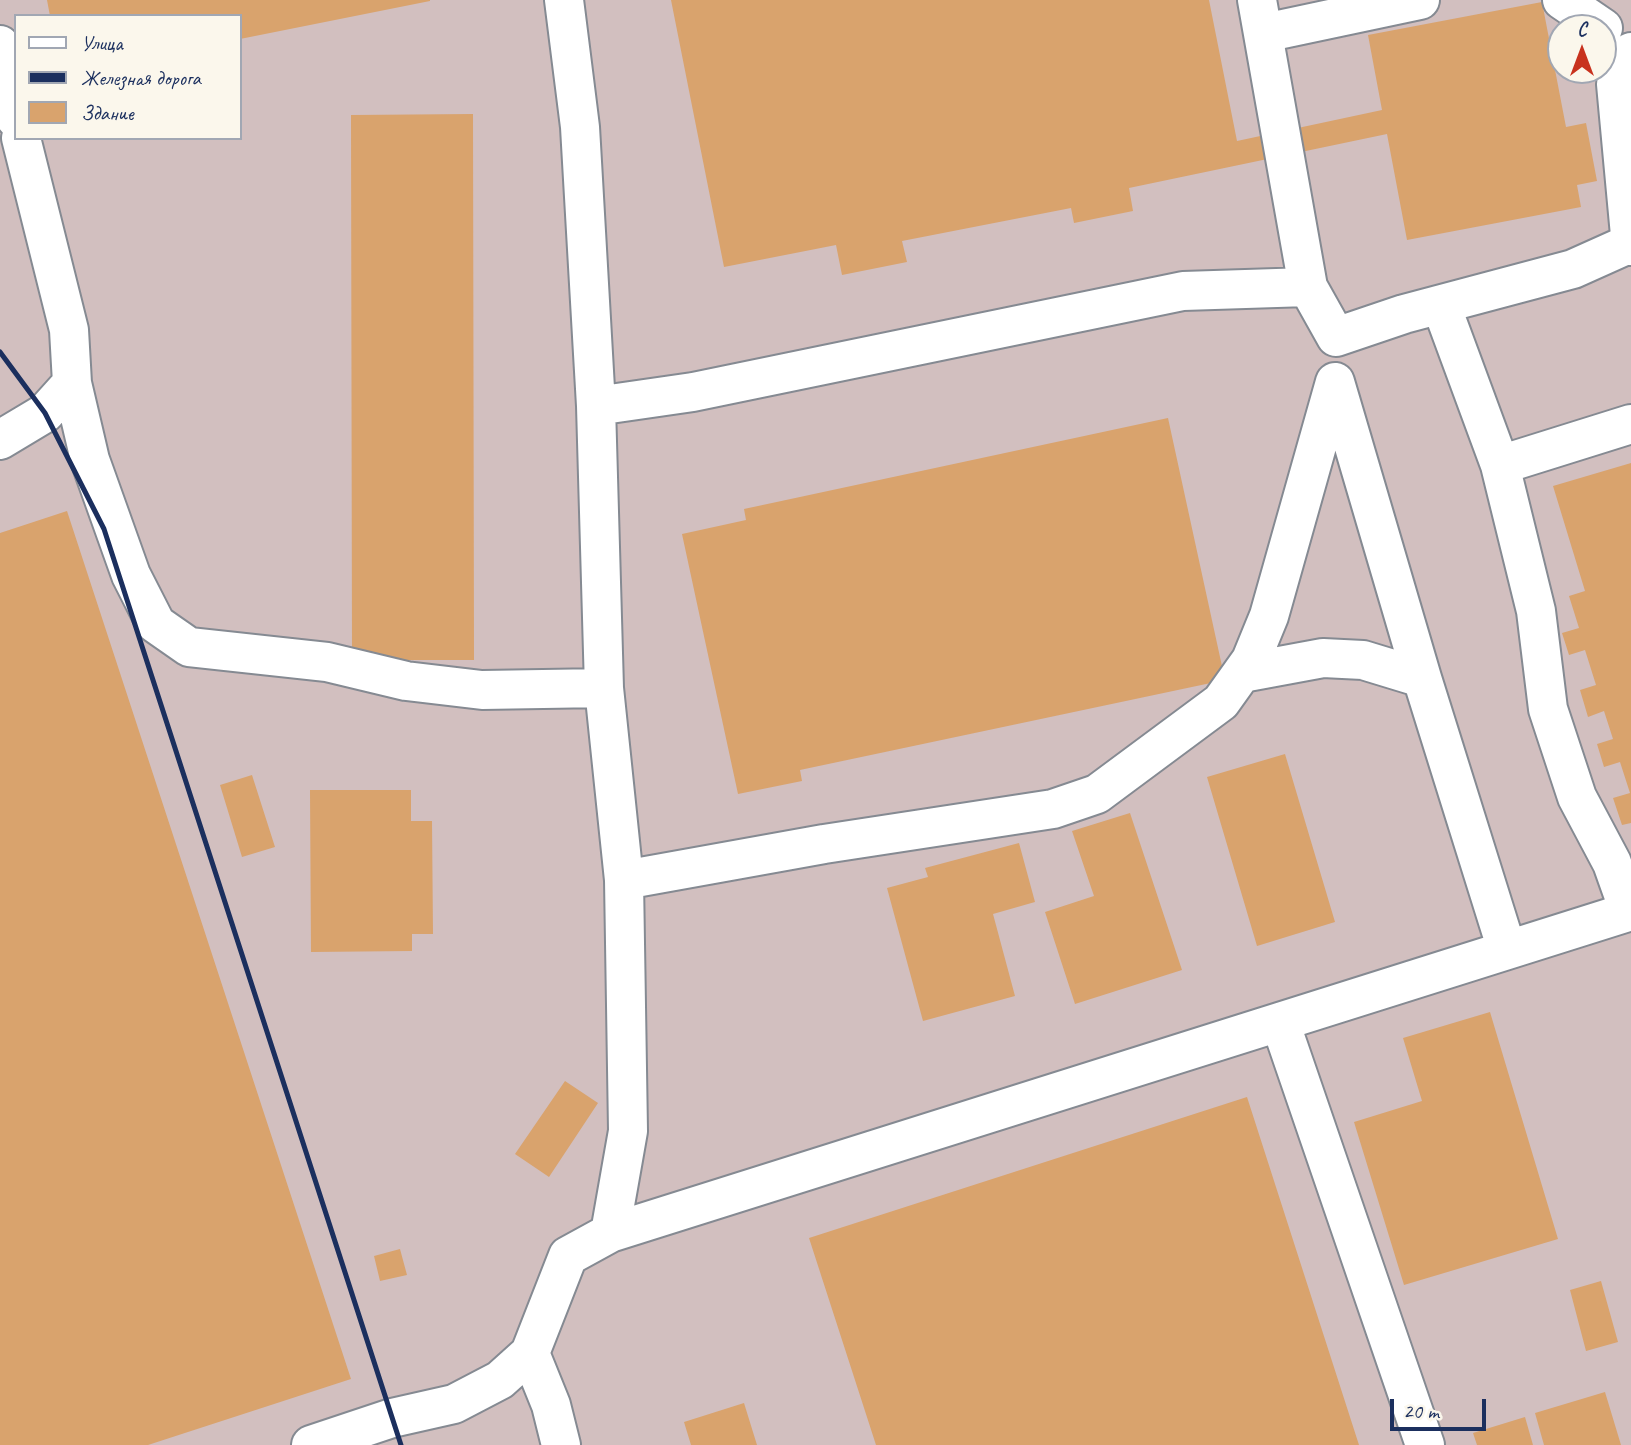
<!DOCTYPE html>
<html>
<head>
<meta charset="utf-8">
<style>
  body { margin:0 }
  #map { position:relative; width:1631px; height:1445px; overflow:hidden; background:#efe4c7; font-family:Caveat,sans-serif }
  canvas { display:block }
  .legend { position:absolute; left:14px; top:14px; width:228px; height:126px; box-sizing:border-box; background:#fbf7ec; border:2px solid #a1a7b3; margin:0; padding:9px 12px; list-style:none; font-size:21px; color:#1b2f5e }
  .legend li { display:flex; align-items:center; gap:14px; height:35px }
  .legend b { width:35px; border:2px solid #a1a7b3 }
  .north { position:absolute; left:1547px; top:14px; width:70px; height:70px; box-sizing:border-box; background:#fbf7ec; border:2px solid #a1a7b3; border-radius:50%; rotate:0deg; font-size:19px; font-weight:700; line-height:28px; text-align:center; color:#1b2f5e }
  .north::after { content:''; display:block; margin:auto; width:24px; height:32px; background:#c8321e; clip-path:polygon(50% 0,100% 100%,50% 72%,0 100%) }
  .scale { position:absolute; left:1390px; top:1399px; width:96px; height:32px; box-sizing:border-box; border:4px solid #1b2f5e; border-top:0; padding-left:9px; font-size:21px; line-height:24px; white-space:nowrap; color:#1b2f5e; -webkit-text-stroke:5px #fbf7ec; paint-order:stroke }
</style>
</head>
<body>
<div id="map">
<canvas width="1631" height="1445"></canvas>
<ul class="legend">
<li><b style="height:9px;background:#fff"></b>Улица</li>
<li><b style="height:9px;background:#1b2f5e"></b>Железная дорога</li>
<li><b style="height:19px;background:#d9a36d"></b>Здание</li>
</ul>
<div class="north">С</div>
<div class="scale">20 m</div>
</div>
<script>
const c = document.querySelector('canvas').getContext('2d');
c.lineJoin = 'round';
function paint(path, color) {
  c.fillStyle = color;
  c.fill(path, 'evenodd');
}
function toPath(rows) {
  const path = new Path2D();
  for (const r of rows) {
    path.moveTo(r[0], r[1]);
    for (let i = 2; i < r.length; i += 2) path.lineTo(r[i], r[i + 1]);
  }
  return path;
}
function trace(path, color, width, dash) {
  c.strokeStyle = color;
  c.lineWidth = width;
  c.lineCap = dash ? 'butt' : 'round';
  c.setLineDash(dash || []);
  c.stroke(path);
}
paint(toPath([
  [0,0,1631,0,1631,1445,0,1445],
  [16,16,240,16,240,138,16,138],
  [1561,28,1603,28,1603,70,1561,70]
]), '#d2bfbf');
paint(toPath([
  [47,0,430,0,430,1,240,39,240,16,50,16],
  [671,0,1209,0,1237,141,1382,110,1368,35,1542,2,1566,127,1586,123,1597,181,1577,185,1581,207,1407,240,1387,134,1129,188,1133,211,1074,223,1071,208,902,241,907,262,842,275,836,245,724,267],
  [473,114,474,660,352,660,351,115],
  [1168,418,1225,680,800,770,802,781,738,794,682,534,746,520,744,509],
  [1631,463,1631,823,1622,825,1613,798,1630,793,1620,762,1604,767,1597,744,1613,739,1604,711,1588,717,1580,690,1596,685,1585,650,1569,655,1562,633,1579,628,1569,596,1585,591,1553,486],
  [67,511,351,1379,148,1445,0,1445,0,533],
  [1285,754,1335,922,1257,946,1207,777],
  [252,775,275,847,242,857,220,785],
  [310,790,411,790,411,821,432,821,433,934,412,934,412,951,311,952],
  [1130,813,1182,970,1075,1004,1045,912,1094,896,1072,831],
  [1019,843,1035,902,993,914,1015,996,923,1021,887,888,928,877,925,868],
  [1490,1012,1558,1239,1404,1285,1354,1122,1422,1101,1403,1038],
  [565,1081,598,1103,549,1177,515,1154],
  [1247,1097,1359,1445,876,1445,809,1238],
  [400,1249,407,1275,380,1281,374,1256],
  [1601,1281,1618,1342,1586,1351,1570,1290],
  [1605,1392,1621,1445,1544,1445,1535,1413],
  [744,1403,757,1445,691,1445,684,1422],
  [1525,1417,1533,1445,1477,1445,1473,1433]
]), '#d9a36d');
const minor = toPath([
  [564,0,580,127,596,406,604,688,624,880,628,1131,610,1233],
  [1257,0,1308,287],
  [1562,0,1603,28],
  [1264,33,1420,0],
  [0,45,16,119],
  [1631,52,1616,84,1631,246],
  [21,138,69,330,72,383,90,460,131,575,156,624,189,647,327,662,406,681,482,690,604,688],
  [1441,305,1500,465,1536,611,1548,709,1577,797,1612,863,1629,911],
  [1335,382,1422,678,1507,950],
  [596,406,693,392,1183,291,1308,287,1336,337,1404,314,1573,269,1631,243],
  [0,440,45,413,72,383],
  [1500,465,1631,424],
  [1242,673,1323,658,1363,660,1422,678],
  [624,880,824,844,1053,809,1097,794,1221,702,1251,660,1269,616,1335,382],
  [1280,1022,1425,1445],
  [530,1353,551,1405,561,1445],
  [311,1445,392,1418,454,1404,500,1380,530,1353,568,1256,610,1233,1631,911]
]);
trace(minor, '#858a92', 42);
trace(minor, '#fff', 38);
trace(toPath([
  [0,352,45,413,104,529,401,1445]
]), '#1b2f5e', 5);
</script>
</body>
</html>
